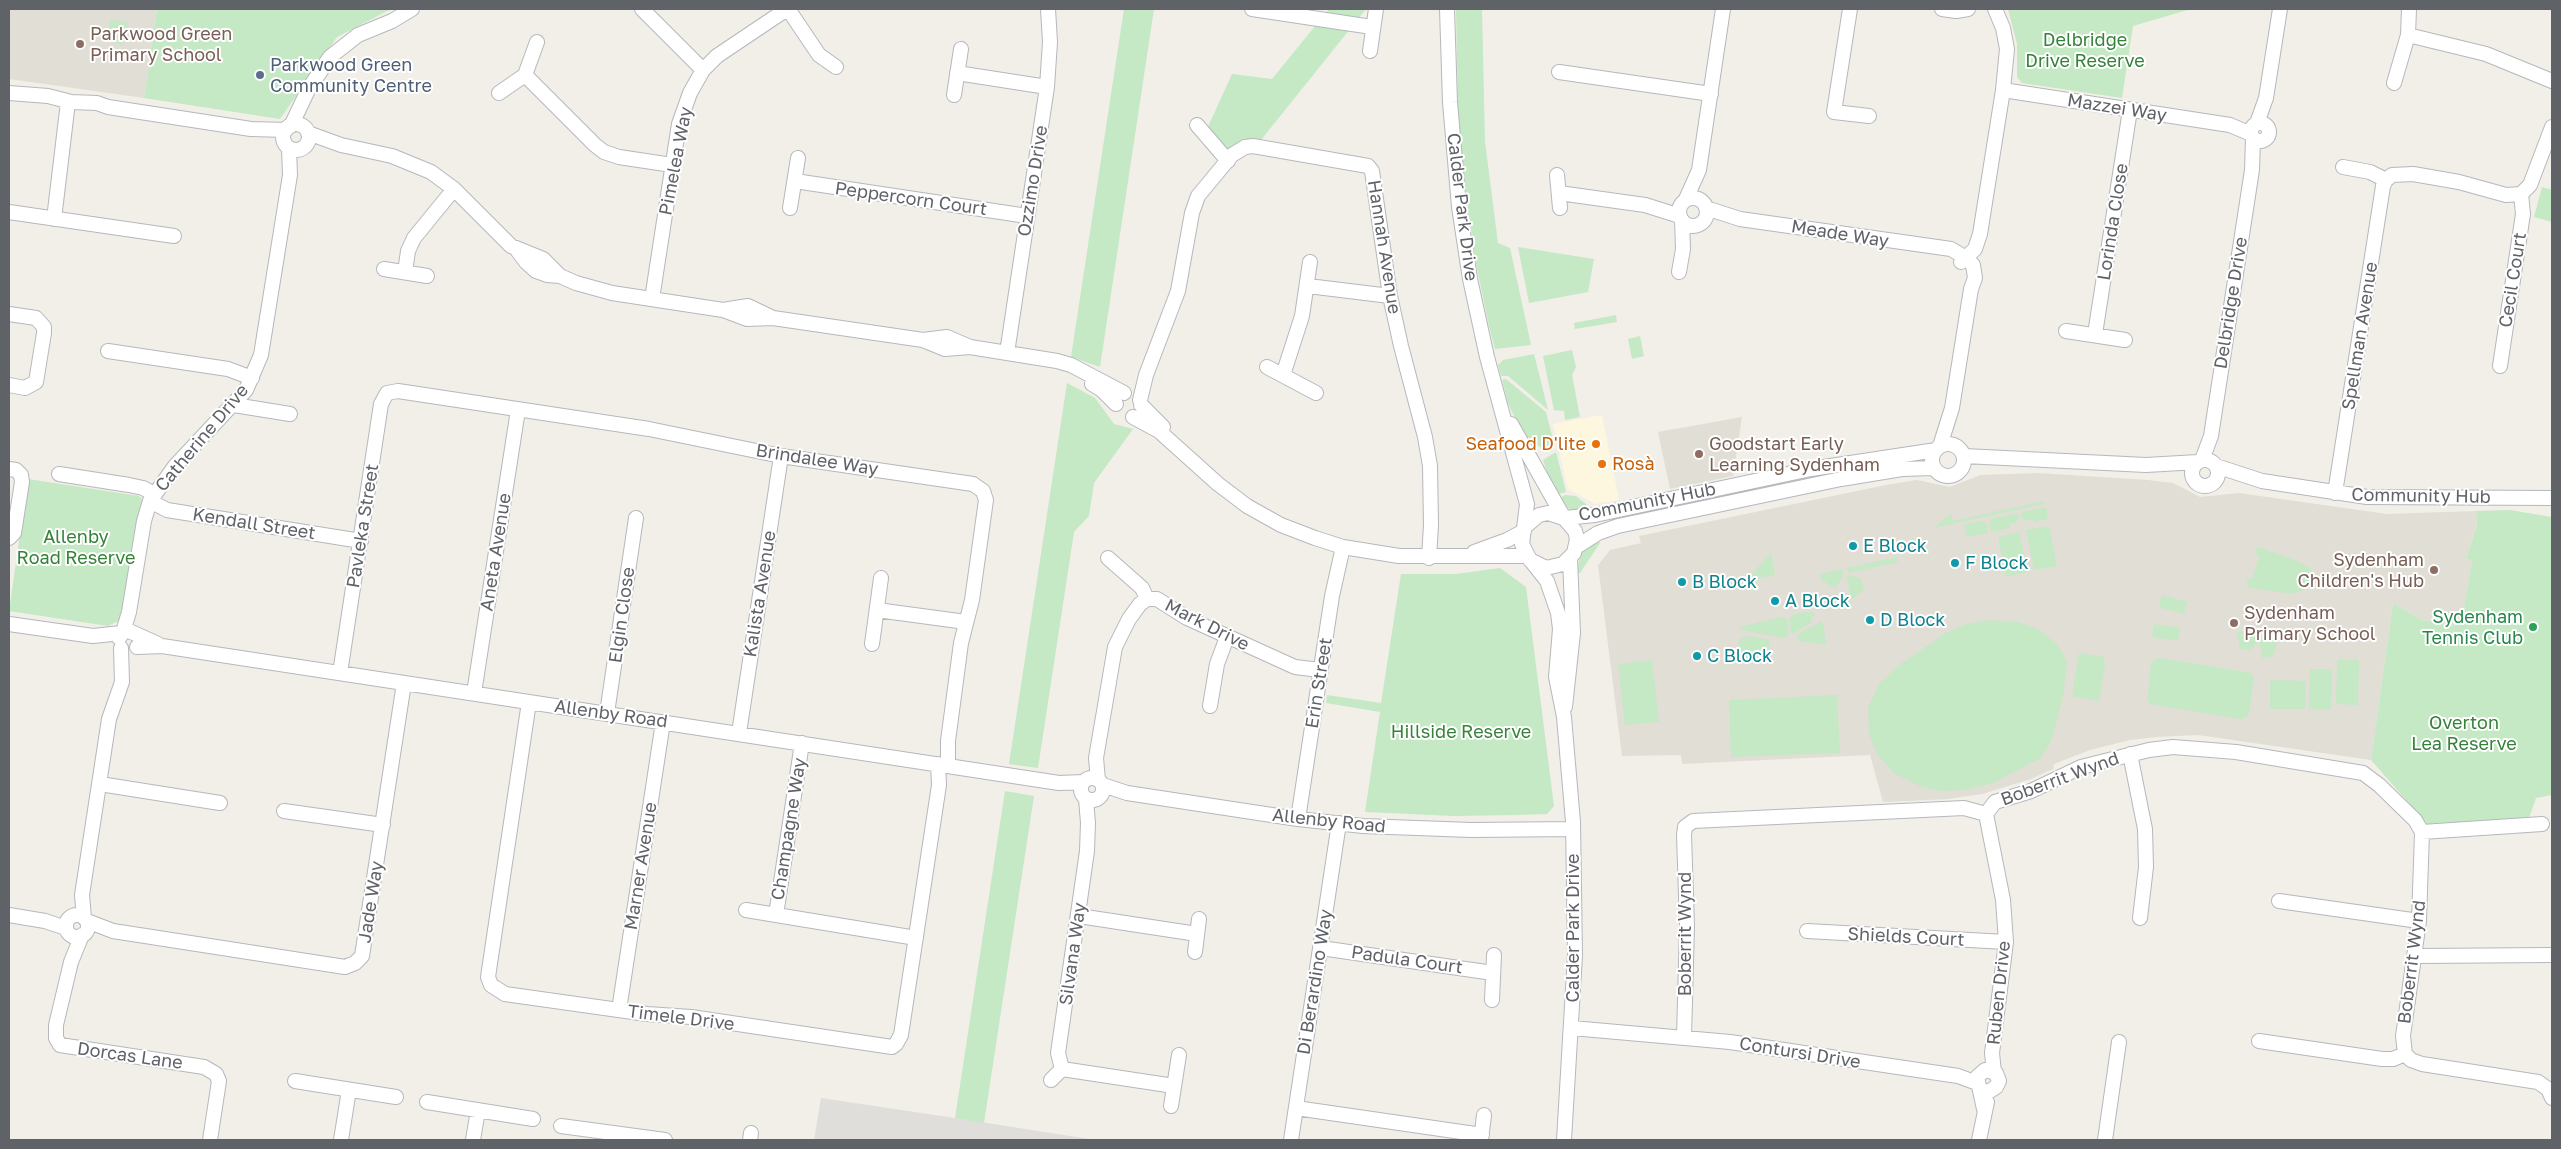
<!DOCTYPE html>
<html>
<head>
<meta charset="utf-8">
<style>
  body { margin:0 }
  #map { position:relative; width:2561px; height:1149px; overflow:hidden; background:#f1efe8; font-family:"Golos Text",sans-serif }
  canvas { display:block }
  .frame { position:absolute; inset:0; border:10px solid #5f6368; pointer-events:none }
</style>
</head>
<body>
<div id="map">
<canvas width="2561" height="1149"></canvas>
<div class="frame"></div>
</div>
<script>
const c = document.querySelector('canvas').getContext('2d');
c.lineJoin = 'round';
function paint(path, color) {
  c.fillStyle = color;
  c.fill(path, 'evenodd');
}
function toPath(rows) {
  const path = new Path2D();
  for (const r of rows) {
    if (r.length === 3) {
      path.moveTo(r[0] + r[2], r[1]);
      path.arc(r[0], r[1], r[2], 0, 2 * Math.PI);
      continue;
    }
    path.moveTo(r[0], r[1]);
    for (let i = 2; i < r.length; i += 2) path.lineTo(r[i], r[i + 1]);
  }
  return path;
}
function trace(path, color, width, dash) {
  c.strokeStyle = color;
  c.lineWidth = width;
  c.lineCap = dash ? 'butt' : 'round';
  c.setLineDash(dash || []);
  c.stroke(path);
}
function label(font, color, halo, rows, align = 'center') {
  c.font = font + ' "Golos Text",sans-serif';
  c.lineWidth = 4;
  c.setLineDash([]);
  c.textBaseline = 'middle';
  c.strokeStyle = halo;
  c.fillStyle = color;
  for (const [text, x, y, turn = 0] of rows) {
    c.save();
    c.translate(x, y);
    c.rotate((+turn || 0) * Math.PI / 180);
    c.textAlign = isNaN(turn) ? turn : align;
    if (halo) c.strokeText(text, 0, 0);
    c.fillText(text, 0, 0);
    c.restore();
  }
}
paint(toPath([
  [1602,415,1619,500,1595,504,1568,489,1553,424]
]), '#fef7e0');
paint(toPath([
  [821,1098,955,1118,1096,1140,814,1140]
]), '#e0deda');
paint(toPath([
  [9,9,157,9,144,98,9,79],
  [1742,417,1733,476,1670,489,1658,432],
  [2038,473,2148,480,2173,483,2200,497,2239,493,2387,514,2476,511,2477,523,2466,559,2472,560,2461,623,2454,626,2422,620,2393,603,2371,760,2198,735,2157,737,2130,740,2090,750,2054,764,2053,769,2031,779,1982,794,1948,799,1886,802,1883,802,1870,755,1682,764,1681,755,1622,756,1598,565,1610,550,1641,543,1639,536,1886,485,1917,480,1950,487,1980,475]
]), '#e1ded6');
paint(toPath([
  [157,9,391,9,337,37,280,119,144,98],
  [1124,9,1154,9,1100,367,1071,357],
  [1329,9,1366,9,1261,140,1243,141,1227,150,1207,129,1232,74,1272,79],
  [1456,9,1482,9,1485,142,1498,243,1510,248,1531,345,1495,349,1489,326,1476,264,1465,188,1458,109],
  [2008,9,2191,9,2133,26,2122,98,2022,83,2017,77,2017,44],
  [111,19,128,23,123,45,106,40],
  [2542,187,2552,190,2552,222,2534,217],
  [1518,247,1594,259,1588,292,1529,303],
  [1616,315,1617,322,1575,329,1574,323],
  [1640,336,1644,356,1632,359,1628,339],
  [1572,350,1576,367,1572,375,1580,417,1565,420,1564,411,1554,410,1543,356],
  [1534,354,1548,410,1508,376,1501,376,1498,365,1503,360],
  [1506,379,1546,412,1554,443,1541,449,1540,446,1529,447,1508,403,1502,380],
  [1067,383,1095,398,1114,424,1133,429,1094,483,1089,516,1074,532,1038,768,1009,764],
  [1556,452,1566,492,1559,494,1548,475,1543,460],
  [28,479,139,496,142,499,122,619,108,626,9,611],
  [1565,495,1576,496,1592,509,1575,511,1568,508,1560,498],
  [2044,501,2044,504,1933,528,1951,514,1953,521],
  [2046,507,2048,519,2034,522,2034,519,2027,521,2022,518,2021,512],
  [2510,510,2552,517,2552,795,2536,798,2529,818,2427,824,2371,760,2393,603,2422,620,2454,626,2461,623,2472,560,2466,559,2477,524,2476,511],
  [2018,513,2019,519,2015,523,2009,524,2010,528,1991,532,1990,519],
  [1982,521,1986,523,1988,533,1967,537,1964,525],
  [2049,526,2057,566,2034,570,2026,530],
  [2019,532,2028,572,2006,577,1998,537],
  [1598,539,1600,543,1580,573,1576,573,1581,553],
  [2258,547,2293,559,2311,569,2313,575,2306,589,2295,594,2249,588,2246,580,2253,577,2259,557,2255,551],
  [1771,553,1775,575,1746,581],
  [1897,557,1898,562,1848,573,1847,568],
  [1500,568,1526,587,1554,806,1547,814,1516,815,1454,816,1365,812,1380,712,1326,703,1327,695,1381,703,1401,574,1456,574],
  [1842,569,1844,575,1835,588,1821,580,1820,574],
  [1849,575,1861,579,1864,590,1851,600,1847,578],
  [2162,595,2187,602,2184,614,2159,607],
  [1812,611,1815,615,1811,617,1812,622,1792,634,1789,620,1792,615],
  [1782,617,1787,620,1789,636,1783,638,1741,630,1740,627],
  [1990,620,2018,622,2040,630,2058,645,2067,661,2063,697,2051,741,2041,758,1993,783,1966,790,1942,791,1920,786,1894,773,1877,754,1869,734,1868,708,1879,684,1902,663,1946,633,1966,624],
  [1822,621,1827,645,1799,641,1797,634],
  [2154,624,2180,628,2178,641,2152,637],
  [2251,630,2256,634,2257,643,2249,650,2240,649,2237,632],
  [1749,636,1769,640,1770,647,1743,663,1738,639],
  [2276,636,2277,643,2273,656,2262,658,2259,638],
  [2079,653,2104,657,2105,665,2099,701,2072,696],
  [2161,658,2252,673,2254,678,2249,713,2246,717,2241,719,2150,704,2147,700,2151,664,2155,659],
  [1652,660,1659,722,1625,725,1618,664],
  [2337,660,2359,660,2358,705,2336,704],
  [2310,669,2332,669,2331,710,2309,709],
  [2270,680,2306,681,2305,709,2270,709],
  [1837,695,1840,753,1731,757,1729,700],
  [1005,791,1034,796,984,1123,955,1118]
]), '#c5e8c5');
const minor = toPath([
  [642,9,703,70],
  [788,9,819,55,836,67],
  [1252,9,1372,27],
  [1447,9,1450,102,1459,207,1470,279,1487,357,1527,504,1522,544,1530,560,1546,568,1563,564,1574,553,1577,539,1575,531,1564,518,1548,513,1539,515,1526,526],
  [1850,9,1834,112,1869,116],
  [1942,9,1956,11,1968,9],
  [2408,35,2486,54,2552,81],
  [1370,51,1376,9],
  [1559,72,1711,94],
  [957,73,1047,87],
  [525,75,595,145,604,152,619,157,672,165],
  [2394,83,2408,35,2409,9],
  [2003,90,2230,125,2251,134],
  [9,93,48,96,71,102,97,103,108,107,251,129,286,130],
  [499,93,525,75,537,42],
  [954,95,961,49],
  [2260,132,9],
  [2257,123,2266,98,2280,9],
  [296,137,13],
  [1197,125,1228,161],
  [291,126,308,90,330,57,358,35,392,21,412,9],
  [308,133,341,145,392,156,431,172,454,189,511,246,543,259,560,276],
  [2343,167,2370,172,2386,180],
  [1557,175,1560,208],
  [795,181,1027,216],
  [1559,193,1645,205,1680,216],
  [1693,212,14],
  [1686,199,1699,170,1723,9],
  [790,208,798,158],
  [1706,208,1740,219,1951,249,1966,258,1973,265,1975,278,1971,289,1952,408,1940,446],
  [9,212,174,236],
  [54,219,68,102],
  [517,250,526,262,536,271,547,275,560,276,576,283,612,293,723,310,747,319,773,318,923,340,945,349,970,347,1057,361,1071,365,1124,393],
  [1961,262,1975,249,1980,234,2003,90,2007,49,2003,28,1995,9],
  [384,269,427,276],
  [405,272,408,251,414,238,454,189],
  [1679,272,1683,249,1682,220],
  [1308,286,1390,296],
  [652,299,679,124,690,93,703,70,717,56,787,9],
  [723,310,748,306,773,318],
  [9,314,36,318,44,327,44,333,36,382,25,388,9,385],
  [2066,331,2125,340],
  [2095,334,2130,110],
  [923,340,947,337,970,347],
  [108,351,228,369,252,378],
  [1007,353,1047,87,1050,42,1048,9],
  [2500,366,2523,214,2521,194],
  [1267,367,1316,393],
  [1283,375,1302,316,1310,262],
  [1092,384,1102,390,1116,404],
  [1140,400,1146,375,1178,291,1192,213,1198,196,1232,155,1245,147,1253,146,1368,166,1372,171,1390,296,1401,346,1425,437,1430,466,1431,525,1429,558],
  [234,405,290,414],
  [1141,405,1163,427],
  [1133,417,1159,431,1218,484,1247,506,1281,525,1315,538,1343,547,1399,556,1527,556],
  [1511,424,1564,518],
  [1948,460,16],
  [1964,456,2146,465,2198,462],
  [2202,460,2211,436,2252,170,2253,138],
  [2205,473,13],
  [2216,466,2262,481,2367,497,2552,498],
  [9,469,16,470,21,475,22,482,14,533,9,538],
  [59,474,129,485,143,488,154,494],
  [2335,493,2383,186,2386,180,2392,175,2413,174,2459,182,2506,195,2521,194,2530,185,2552,127],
  [150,501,167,510,361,541],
  [1565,518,1595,515,1811,469,1936,450],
  [1576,547,1598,533,1618,526,1841,479,1902,469,1934,468],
  [1474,552,1507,540,1524,531],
  [1108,558,1142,588,1147,599,1157,599,1187,618,1295,667,1320,670],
  [1532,562,1547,581,1558,613,1560,629,1556,677,1564,717,1573,822,1575,955,1564,1140],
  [877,610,966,622],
  [9,624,93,636,121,633],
  [123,632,129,612,144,521,150,501,175,466,246,390,261,355,290,175,289,148],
  [119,638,123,632,129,631,158,644],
  [872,644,881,578],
  [137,647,162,646,1059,783,1083,782],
  [340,673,381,404,387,393,398,391,649,429,781,456,973,484,983,491,986,500,972,600,961,643,948,741,948,765],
  [474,693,518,410],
  [529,702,488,977,491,985,505,994,647,1014,691,1017,892,1047,896,1044,901,1035,939,785,938,764],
  [1210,706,1217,664,1227,637],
  [1565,707,1573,633,1570,558],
  [607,713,636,518],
  [739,733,781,456],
  [2130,754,2145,829,2146,867,2140,918],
  [1092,789,11],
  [1098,780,1096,758,1115,647,1129,619,1140,604,1147,599],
  [100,784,220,803],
  [1103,785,1127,793,1298,819,1363,826,1471,830,1573,829],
  [284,811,383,825],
  [1986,814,1995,802,2031,791,2081,767,2149,750,2173,747,2236,752,2363,773,2379,785,2415,820,2422,832,2419,921,2403,1036,2405,1054,2411,1060,2422,1064,2538,1082,2548,1089,2552,1098],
  [1986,814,2003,900,2006,942,1992,1053,1994,1072],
  [1298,819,1332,596,1343,547],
  [2422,832,2542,824],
  [2279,901,2419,921],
  [746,910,916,938],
  [9,915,45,921,66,928],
  [776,915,802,743],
  [77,926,11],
  [1079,916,1197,934],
  [84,918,82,895,109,719,122,682,121,648],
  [87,921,113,931,345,967,355,963,362,956,404,683],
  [1807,931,2006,942],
  [82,935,71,962,56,1025,56,1038,60,1045,204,1067,216,1074,219,1081,210,1140],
  [1321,948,1493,973],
  [1195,952,1199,919],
  [2416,956,2552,955],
  [1492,1000,1494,955],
  [619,1010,663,722],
  [1572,1028,1730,1042,1958,1076,1977,1083],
  [1684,1037,1687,926,1684,835,1685,827,1693,821,1964,808,1986,814],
  [2259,1041,2382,1059,2393,1059,2405,1054],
  [1062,1069,1174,1086],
  [1051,1080,1062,1069,1058,1053,1087,851,1088,823,1086,799],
  [295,1081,396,1097],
  [1981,1090,1988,1092,1996,1087,1999,1081,1996,1073,1985,1070,1977,1077,1984,1109],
  [427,1102,533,1119],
  [1171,1106,1179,1055],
  [1296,1108,1482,1135],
  [561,1126,665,1140],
  [341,1140,349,1090],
  [473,1140,478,1110],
  [750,1140,751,1133],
  [1291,1140,1339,823],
  [1481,1140,1484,1115],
  [1979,1140,1987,1102],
  [2105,1140,2119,1042]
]);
trace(minor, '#b5b8bc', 16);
trace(minor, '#fff', 14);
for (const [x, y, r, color] of [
  [80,44,5,"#8d6e63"],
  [260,75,5,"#5c6f8a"],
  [1596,444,5,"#e8710a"],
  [1699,454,5,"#8d6e63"],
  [1602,464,5,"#e8710a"],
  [1853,546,5,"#0f9aa8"],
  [1955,563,5,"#0f9aa8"],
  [2434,570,5,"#8d6e63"],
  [1682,582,5,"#0f9aa8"],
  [1775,601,5,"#0f9aa8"],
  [1870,620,5,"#0f9aa8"],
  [2234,623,5,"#8d6e63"],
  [2533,627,5,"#2e9e5b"],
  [1697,656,5,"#0f9aa8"]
]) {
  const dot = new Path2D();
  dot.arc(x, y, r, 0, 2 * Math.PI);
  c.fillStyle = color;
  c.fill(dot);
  trace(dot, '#fff', 2);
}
label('18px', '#785e54', '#fff', [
  ["Parkwood Green",90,34],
  ["Primary School",90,55],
  ["Goodstart Early",1709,444],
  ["Learning Sydenham",1709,465],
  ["Sydenham",2424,560,"right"],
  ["Children's Hub",2424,581,"right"],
  ["Sydenham",2244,613],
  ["Primary School",2244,634]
], 'left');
label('18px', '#348238', '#fff', [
  ["Delbridge",2085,40],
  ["Drive Reserve",2085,61],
  ["Allenby",76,537],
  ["Road Reserve",76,558],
  ["Overton",2464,723],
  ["Lea Reserve",2464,744],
  ["Hillside Reserve",1461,732]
]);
label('18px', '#4e5e75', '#fff', [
  ["Parkwood Green",270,65],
  ["Community Centre",270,86]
], 'left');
label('18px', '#5f6368', '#fff', [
  ["Mazzei Way",2117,108,9],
  ["Pimelea Way",676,161,-79],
  ["Ozzimo Drive",1033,181,-81],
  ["Peppercorn Court",911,199,8],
  ["Calder Park Drive",1462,207,83],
  ["Lorinda Close",2113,222,-81],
  ["Meade Way",1840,234,9],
  ["Hannah Avenue",1384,247,81],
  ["Cecil Court",2513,280,-81],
  ["Delbridge Drive",2231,303,-81],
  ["Spellman Avenue",2360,336,-81],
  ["Catherine Drive",202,438,-50],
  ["Brindalee Way",817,460,9],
  ["Community Hub",2421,496,1],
  ["Community Hub",1647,502,-11],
  ["Kendall Street",254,524,9],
  ["Pavleka Street",363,526,-81],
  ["Aneta Avenue",496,552,-81],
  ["Kalista Avenue",760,594,-81],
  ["Elgin Close",622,615,-82],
  ["Mark Drive",1207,625,27],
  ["Erin Street",1319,683,-81],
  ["Allenby Road",611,714,8],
  ["Boberrit Wynd",2060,779,-20],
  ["Allenby Road",1329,821,6],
  ["Champagne Way",789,829,-81],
  ["Marner Avenue",641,866,-81],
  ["Jade Way",371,902,-81],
  ["Calder Park Drive",1573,928,-90],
  ["Boberrit Wynd",1685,934,-90],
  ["Shields Court",1906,937,3],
  ["Silvana Way",1073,954,-82],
  ["Padula Court",1407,960,8],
  ["Boberrit Wynd",2412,962,-83],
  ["Di Berardino Way",1315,982,-81],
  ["Ruben Drive",1999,993,-84],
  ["Timele Drive",681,1018,7],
  ["Contursi Drive",1800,1053,9],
  ["Dorcas Lane",130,1056,8]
]);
label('18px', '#c56008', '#fff', [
  ["Seafood D'lite",1586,444],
  ["Rosà",1612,464,"left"]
], 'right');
label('18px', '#0d838f', '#fff', [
  ["E Block",1863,546],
  ["F Block",1965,563],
  ["B Block",1692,582],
  ["A Block",1785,601],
  ["D Block",1880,620],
  ["C Block",1707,656]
], 'left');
label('18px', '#27864d', '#fff', [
  ["Sydenham",2523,617],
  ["Tennis Club",2523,638]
], 'right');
</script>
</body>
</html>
